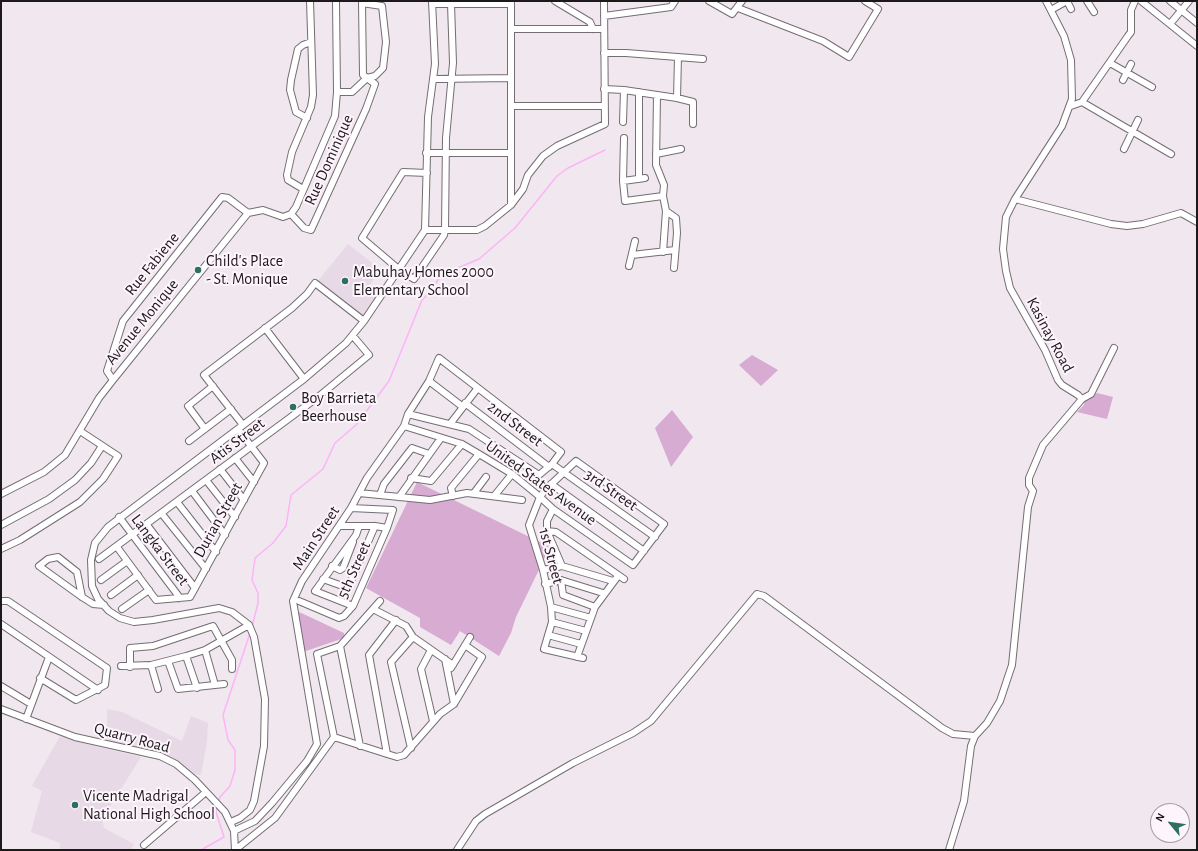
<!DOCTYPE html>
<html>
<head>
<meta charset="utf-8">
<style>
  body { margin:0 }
  #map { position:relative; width:1198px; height:851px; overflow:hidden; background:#f0e7ef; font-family:"Alegreya Sans",sans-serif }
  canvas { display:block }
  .frame { position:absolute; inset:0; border:2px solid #1c191b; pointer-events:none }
  .north { position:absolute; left:1150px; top:803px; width:40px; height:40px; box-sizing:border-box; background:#fdf4fc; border:1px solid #a39ca2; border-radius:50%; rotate:299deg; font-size:11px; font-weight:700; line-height:16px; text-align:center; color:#1c191b }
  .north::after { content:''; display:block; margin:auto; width:14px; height:18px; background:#2e705f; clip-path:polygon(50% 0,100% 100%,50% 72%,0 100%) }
</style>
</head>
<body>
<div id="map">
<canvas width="1198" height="851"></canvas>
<div class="frame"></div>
<div class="north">N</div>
</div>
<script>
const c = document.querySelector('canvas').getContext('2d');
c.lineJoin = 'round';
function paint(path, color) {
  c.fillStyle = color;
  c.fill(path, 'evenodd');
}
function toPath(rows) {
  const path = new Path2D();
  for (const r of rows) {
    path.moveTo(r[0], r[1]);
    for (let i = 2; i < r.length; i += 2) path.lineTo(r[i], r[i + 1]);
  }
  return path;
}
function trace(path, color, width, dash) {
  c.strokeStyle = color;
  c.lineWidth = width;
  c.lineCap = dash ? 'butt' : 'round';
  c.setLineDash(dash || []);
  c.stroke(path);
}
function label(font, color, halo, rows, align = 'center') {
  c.font = font + ' "Alegreya Sans",sans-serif';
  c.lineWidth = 4;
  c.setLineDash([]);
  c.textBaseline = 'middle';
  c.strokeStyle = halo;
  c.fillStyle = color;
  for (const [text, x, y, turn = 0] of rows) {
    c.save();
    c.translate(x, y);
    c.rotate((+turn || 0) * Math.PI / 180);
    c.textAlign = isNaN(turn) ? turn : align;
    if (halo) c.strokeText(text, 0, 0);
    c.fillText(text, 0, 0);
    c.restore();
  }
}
paint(toPath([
  [348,244,380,269,368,288,378,295,363,317,317,282],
  [107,709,122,712,182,741,191,716,208,723,207,741,201,775,192,774,181,764,165,755,107,742],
  [60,736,94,746,141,757,102,819,104,828,134,844,131,850,63,850,60,848,60,843,31,832,42,791,32,786]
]), '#e7d9e6');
paint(toPath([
  [752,355,778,370,761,386,739,365],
  [1097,393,1113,397,1107,419,1077,412,1084,405,1084,401],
  [672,410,693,437,671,467,655,428],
  [417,482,550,547,516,617,511,633,499,656,460,631,451,645,420,627,420,618,366,588],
  [297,611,344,633,344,638,303,652]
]), '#d7abd2');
trace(toPath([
  [252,627,258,603,258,593,252,580,255,558,273,543,286,526,291,495,323,469,335,443,356,425,389,381,422,300,431,291,441,275,479,259,515,228,557,176,568,168,605,150],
  [218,803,220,797,230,786,235,770,235,750,228,740,223,715,250,633],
  [201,850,224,837,216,812,217,806]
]), '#fdb4f7', 1.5);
const minor = toPath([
  [555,1,590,22,593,29],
  [709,1,732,14,742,1],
  [1067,1,1071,9],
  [1087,1,1094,12],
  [1141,1,1197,46],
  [1170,1,1197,23],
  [432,4,511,4],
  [738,8,823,41,849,57,878,9,865,1],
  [1051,10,1067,1],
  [604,16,671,7,675,1],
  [1170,24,1189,1],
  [511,29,604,29],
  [604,53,626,53,703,59],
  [1110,63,1152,87],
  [434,79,511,78],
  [1123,80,1131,64],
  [604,89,624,90,677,98,693,102,693,124],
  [677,98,678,57],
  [1082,102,1171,154],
  [511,106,604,106],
  [1071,106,1082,102,1128,36,1131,32,1131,10,1135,1],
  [307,118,296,112,290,90,291,80,298,49,303,45,311,42],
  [623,122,624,90],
  [624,138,623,181,625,201,663,196,664,185,656,165,657,95],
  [1124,149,1138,120],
  [426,153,511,153],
  [656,154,681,149],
  [427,173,403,172,362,238,402,272,414,279,444,235,445,230,446,138,453,63,451,4],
  [639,179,639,92],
  [623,181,645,178],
  [303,189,288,180,287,175,292,152,311,107,313,95,310,1],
  [1015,199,1111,224,1127,226,1143,224,1181,213,1197,222],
  [511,205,511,1],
  [666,211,676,218,677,233,674,268],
  [291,214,304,228,311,230,366,109,375,84,363,75,362,3,382,6,386,42,383,68,375,76,367,78,352,92,337,92],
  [425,230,477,230,485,226,511,205,523,189,528,175,543,156,557,146,605,124,604,1],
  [663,252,666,211,663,196],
  [632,255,675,250],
  [629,266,635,241],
  [265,328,304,379],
  [113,380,107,371,123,321,222,197,228,198,248,213],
  [429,381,463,407],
  [1082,399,1091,394,1114,348],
  [465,403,549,467],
  [450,424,477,389],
  [243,425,204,375,292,308,307,294,315,283,364,321],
  [404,426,462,444,479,454,512,474,540,497,553,509,633,565,664,524,576,461,545,490,540,497,529,525,543,570,551,607,552,622,544,649,583,658],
  [205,429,188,406,213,386],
  [189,441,231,409],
  [235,458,254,482],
  [552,464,655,537],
  [220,469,244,500],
  [411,478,431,481,462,444],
  [206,480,235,517],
  [551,484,644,551],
  [192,491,225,535],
  [359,493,430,500,467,493,522,500],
  [474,493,486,477],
  [1,494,44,472,65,455,99,398,113,380,248,213,263,210,283,217,291,214,296,207,335,116,337,92,336,1],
  [380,495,384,484,412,448,429,454],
  [495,495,512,474],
  [453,496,451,488,479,454],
  [399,497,441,438],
  [177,502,216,552],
  [553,509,547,521,547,531,562,566],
  [162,514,206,569],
  [119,517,180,598],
  [1,525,49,499,75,480,91,463,102,446],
  [147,525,195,588],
  [339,526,375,526,387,528],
  [547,531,556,532,624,579],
  [117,547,156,600,190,597,264,463,238,429],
  [1,549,20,540,80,502,103,479,118,456,80,431],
  [99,559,318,397,369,355,353,336],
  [332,566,340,570,343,568,353,542],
  [543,570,562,566,613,581],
  [323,579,348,588,375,526],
  [101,580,127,561],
  [561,580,563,595,595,607],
  [545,584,561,580,603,593],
  [111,595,138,575],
  [82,597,77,572,58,557,48,559,39,566,82,597,93,604,104,605],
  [1,601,8,601,107,668,105,685,76,700,40,678],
  [299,601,339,618,344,616,353,606,387,528,393,510,351,508],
  [353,606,315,591,356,535,359,526],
  [551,607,591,618],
  [122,609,149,590],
  [373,609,406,626,413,637,453,665],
  [552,622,586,631],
  [1,624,98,690],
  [548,635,581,644],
  [340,646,360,746],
  [205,650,215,685],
  [431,650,421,669,433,721],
  [186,656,197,688],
  [577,657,595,607,618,576],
  [445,659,454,704],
  [168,661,178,689,224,684],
  [151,665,158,689],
  [121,666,151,665,186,656,205,650,249,625],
  [130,667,130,648,153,646,213,626,232,660,232,669],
  [451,668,470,637],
  [1,686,31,704],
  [1,709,75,737,160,756,176,764,195,780,225,812,234,831,235,850],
  [26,719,49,657],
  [334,737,387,754,397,757,404,755,440,714,454,704,482,657,465,645],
  [411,748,391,662,413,637],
  [387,754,369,655,396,620],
  [231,822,240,818,250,810,254,801,264,746,265,699,254,637,249,625,232,612,219,608,153,620,134,622,120,618,109,611,98,599,92,586,91,560,95,543,108,527,304,379,346,343,364,321,425,230,428,117,435,64,432,1],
  [234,831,255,821,272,803,307,761,317,744,293,601,302,581,351,508,367,478,404,426,408,414,429,381,439,358,561,452,552,464,539,475,469,429,408,414],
  [144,845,206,792],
  [235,850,275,818,334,737,317,654,340,646,380,601],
  [457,850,476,821,485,814,573,763,633,733,651,721,757,594,764,596,942,728,953,734,975,736],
  [949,850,964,801,971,746,975,736,987,723,1000,701,1012,665,1028,507,1033,491,1029,485,1029,478,1043,445,1082,399,1078,395,1062,385,1058,380,1045,350,1010,288,1006,271,1003,249,1006,217,1015,199,1062,126,1072,99,1071,60,1064,36,1046,1]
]);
trace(minor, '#756d74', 8);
trace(minor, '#fff', 6);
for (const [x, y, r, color] of [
  [198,270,4,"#2e705f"],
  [345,281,4,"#2e705f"],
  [293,407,4,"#2e705f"],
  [75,805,4,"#2e705f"]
]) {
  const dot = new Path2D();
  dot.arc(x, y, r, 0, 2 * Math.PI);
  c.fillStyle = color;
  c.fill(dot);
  trace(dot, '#fdf4fc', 1.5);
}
label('16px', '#1c191b', '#fdf4fc', [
  ["Rue Dominique",329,160,-66],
  ["Rue Fabiene",152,264,-51],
  ["Avenue Monique",142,322,-51],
  ["Kasinay Road",1050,335,62],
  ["2nd Street",515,424,37],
  ["Atis Street",237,441,-37],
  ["United States Avenue",541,483,36],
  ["3rd Street",611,490,35],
  ["Durian Street",218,520,-61],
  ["Main Street",316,538,-57],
  ["Langka Street",160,550,53],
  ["1st Street",551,556,75],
  ["5th Street",354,570,-66],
  ["Quarry Road",132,738,15]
]);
label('16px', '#1c191b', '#fdf4fc', [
  ["Child's Place",206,261],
  ["- St. Monique",206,279],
  ["Mabuhay Homes 2000",353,272],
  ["Elementary School",353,290],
  ["Boy Barrieta",301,398],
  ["Beerhouse",301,416],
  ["Vicente Madrigal",83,796],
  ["National High School",83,814]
], 'left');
</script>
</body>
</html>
